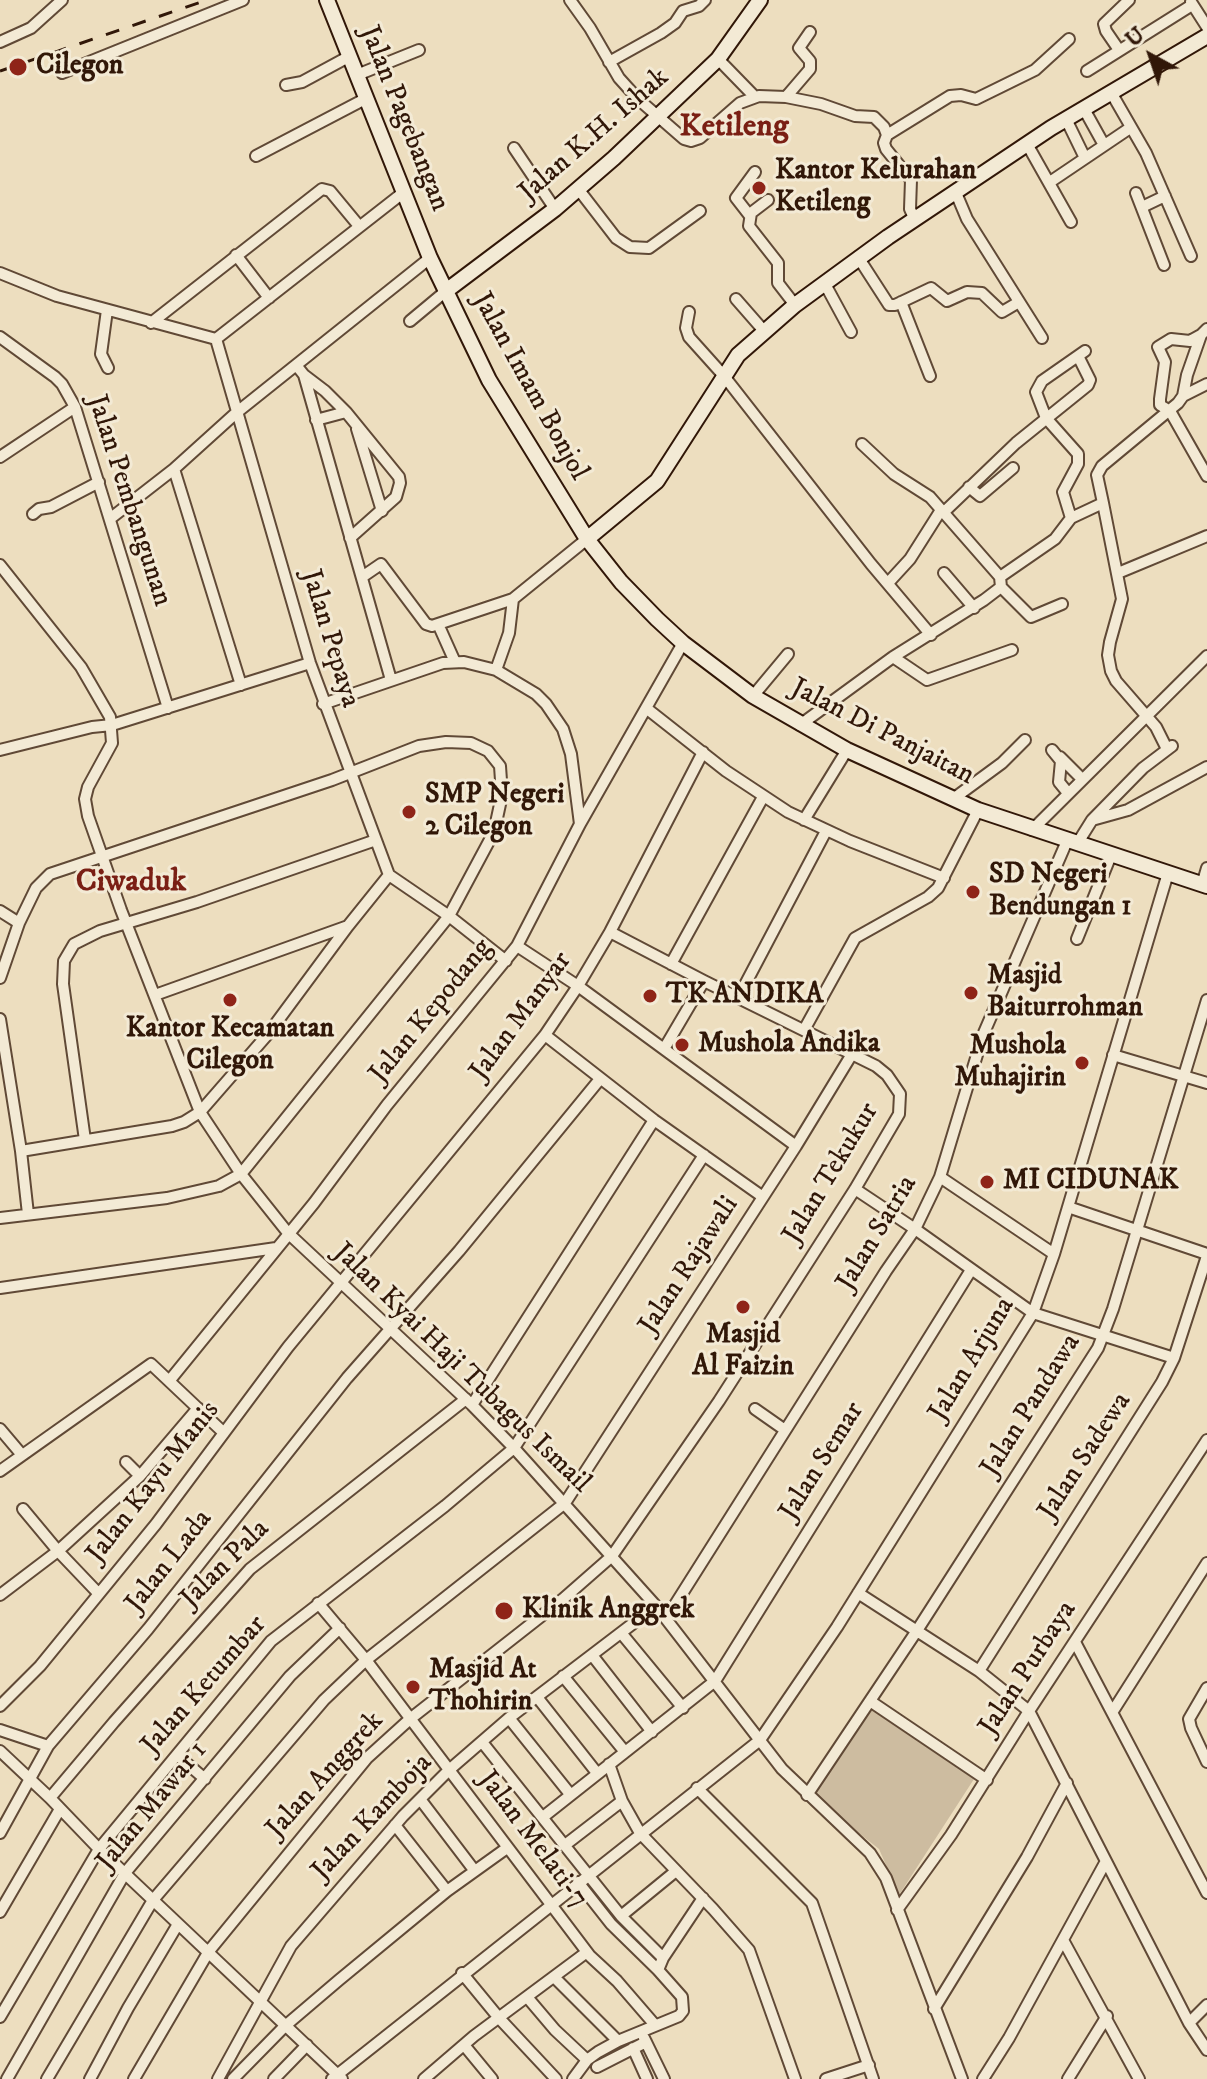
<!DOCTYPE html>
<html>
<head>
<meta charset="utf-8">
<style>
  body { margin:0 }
  #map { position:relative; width:1207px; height:2079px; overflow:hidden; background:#eddebf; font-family:"IM FELL DW Pica",serif }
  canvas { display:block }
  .north { position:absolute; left:1111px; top:16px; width:80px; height:80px; -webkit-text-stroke:6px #f3ead5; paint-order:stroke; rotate:320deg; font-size:22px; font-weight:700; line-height:32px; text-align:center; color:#311708 }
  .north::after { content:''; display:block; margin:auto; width:28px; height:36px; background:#311708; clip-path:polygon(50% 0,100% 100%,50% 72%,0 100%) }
</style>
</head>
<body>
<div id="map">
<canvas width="1207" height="2079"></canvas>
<div class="north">U</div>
</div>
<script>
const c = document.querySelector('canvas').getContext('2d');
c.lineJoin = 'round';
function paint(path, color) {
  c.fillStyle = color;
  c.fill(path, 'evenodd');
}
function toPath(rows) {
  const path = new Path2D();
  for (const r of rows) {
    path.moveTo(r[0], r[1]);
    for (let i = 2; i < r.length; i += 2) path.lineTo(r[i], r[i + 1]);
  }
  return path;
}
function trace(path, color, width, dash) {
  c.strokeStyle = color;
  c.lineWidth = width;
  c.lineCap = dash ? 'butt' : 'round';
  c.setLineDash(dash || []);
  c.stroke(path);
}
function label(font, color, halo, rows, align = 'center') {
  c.font = font + ' "IM FELL DW Pica",serif';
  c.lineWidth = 6;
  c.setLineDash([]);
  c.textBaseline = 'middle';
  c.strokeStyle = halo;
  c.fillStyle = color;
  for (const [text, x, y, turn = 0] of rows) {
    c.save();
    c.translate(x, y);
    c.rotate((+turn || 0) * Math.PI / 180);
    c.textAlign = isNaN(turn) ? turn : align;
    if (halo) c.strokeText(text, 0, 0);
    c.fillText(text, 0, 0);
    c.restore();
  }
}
paint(toPath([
  [871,1708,974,1779,899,1895,879,1849,813,1797]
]), '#cdbca0');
const street = toPath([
  [570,0,590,28,619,78,638,99,684,139,691,141,700,138,740,103,759,96,786,97,821,104,855,116,874,117,884,127,887,135,884,143,886,149,911,180,910,209,914,218],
  [1191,2,1207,27],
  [0,42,31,28,62,0],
  [1119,50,1106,31,1104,24,1129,0],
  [718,59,755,97],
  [609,62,661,33,675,23,683,11,699,6,705,0],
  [1087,71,1192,5],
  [62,73,243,0],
  [357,75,419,50],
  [286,85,302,82,350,56],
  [1112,94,1146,153,1191,256],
  [786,97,810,69,810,61,799,48,810,32],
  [1084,109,1104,145],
  [1066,119,1085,158],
  [887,135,950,96,961,95,976,99,1035,70,1069,39],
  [1027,144,1071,222],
  [514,148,555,209],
  [256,156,365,99],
  [1050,182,1130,128],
  [579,190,616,238,630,247,649,248,700,211],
  [956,193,967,219,1042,338],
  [1136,193,1164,265],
  [768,200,751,213,749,226,778,263,778,283,795,305],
  [1142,207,1165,196],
  [750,216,736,198,755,172],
  [236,255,269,298],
  [858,257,889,305,895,305,931,288,947,301,967,292,982,293,1002,312,1019,302],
  [0,273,57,296,216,339],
  [825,284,851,332],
  [736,299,764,331],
  [901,302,930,376],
  [107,310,101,354,108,368],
  [689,312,686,328,689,337,724,376,871,564,931,635],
  [410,321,446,291],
  [151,323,322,189,330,191,359,226],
  [1201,335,1190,341,1171,339,1158,347,1165,362,1160,399,1160,405,1170,411,1207,476],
  [0,337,55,377,62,384,75,407,168,708],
  [216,339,310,663,389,875],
  [216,339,404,192],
  [296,365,304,375,391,680],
  [304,375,325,391,346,412,399,477,400,483,396,497,350,538],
  [1183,396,1207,384],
  [316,420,346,412],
  [357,429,382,511],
  [862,444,894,474,930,497,1000,577],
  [0,457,75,407],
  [174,469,241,685],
  [969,487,980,496,1013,468],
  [1103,503,1122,599,1110,642,1108,655,1111,671,1116,681,1156,727,1167,749],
  [943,513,1016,443,1088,385,1090,380,1078,356],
  [33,514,39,509,51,507,99,482],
  [111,518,174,469,236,413,430,258],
  [1071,518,1103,503,1097,475,1102,466,1178,403,1183,396,1187,375,1201,335,1207,329],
  [0,565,81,667,110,717,112,743,88,787,85,799,88,816,121,910,200,1112,241,1174,288,1233,472,1405,514,1448,656,1606,782,1769,870,1853,886,1878,962,2079],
  [944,573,974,608],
  [1118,573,1207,536],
  [362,577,381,564,426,624,432,626,513,599,587,539],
  [888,583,910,559,941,510],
  [1001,587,1031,617,1062,604],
  [438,624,455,662],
  [893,657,927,680,1012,650],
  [496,670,509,633,513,599],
  [753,696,788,654],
  [323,704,443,663,464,662,496,670,536,694,546,704,563,729,571,754,580,824],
  [646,708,726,771,788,812,850,841,944,878],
  [800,725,893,657,984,600,1001,587,1000,577,1055,539,1071,518,1063,492,1078,464,1078,454,1046,418,1036,392,1042,381,1085,351],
  [0,750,92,727,112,725,310,663],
  [1052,750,1061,761,1059,782,1068,793],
  [1060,757,1082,779],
  [953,799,1002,763,1025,740],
  [804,820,847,750],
  [1092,820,1143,768,1172,746],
  [1032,830,1207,656],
  [1077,844,1092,820,1128,810,1207,767],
  [389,875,449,916,506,961],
  [1202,885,1207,868],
  [0,911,19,923],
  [1077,939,1111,855],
  [517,946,578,986,796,1146],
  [671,964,763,797],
  [0,978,19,923,36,888,50,874,332,780,419,746,446,742,471,743,488,751,500,766,502,795,494,832,449,916,241,1174,219,1186,167,1198,0,1218],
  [155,995,348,926],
  [738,998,826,831],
  [0,1019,21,1151,28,1214],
  [804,1030,855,938,928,897,938,888,978,810],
  [545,1035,654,1120,763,1197],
  [664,1049,704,981],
  [1113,1055,1207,1083],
  [85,1140,63,984,64,961,74,944,100,931,197,902,376,840],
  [21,1151,172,1126,184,1122,200,1112,268,1034,348,926,389,875],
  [940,1177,1054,1254],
  [855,1189,915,1229,1033,1313,1174,1358],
  [1068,1207,1207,1254],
  [0,1288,276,1248],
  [170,1380,314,1203,387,1105,517,946,580,824,683,643],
  [472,1405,654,1120],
  [755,1409,785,1430],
  [0,1429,22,1455],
  [126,1462,140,1476],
  [0,1471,151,1364,224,1433],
  [23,1509,58,1551,140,1476,198,1408],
  [858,1593,979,1671,1029,1711,1189,2023,1207,2050],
  [0,1595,58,1551,99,1594],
  [318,1603,366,1660,590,1956,617,1981,655,2025],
  [666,1619,886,1271,915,1229,940,1177,983,1035,1067,841],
  [622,1634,683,1708],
  [1075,1642,1207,1893],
  [592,1655,652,1732],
  [979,1671,1162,1382,1174,1358,1207,1256],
  [563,1676,625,1752],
  [1207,1688,1189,1719,1191,1728,1207,1762],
  [537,1697,597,1773],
  [870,1701,987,1780],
  [0,1706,40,1666,156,1524,288,1347,545,1035,578,986,610,932,703,752],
  [1113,1711,1207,1563],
  [509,1718,570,1794],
  [0,1730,48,1746],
  [482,1742,621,1916],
  [0,1751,50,1798,99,1849,342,2079],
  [177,1755,205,1779],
  [609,1764,622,1801,640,1833,713,1909,749,1950,795,2079],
  [697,1788,812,1903,873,2079],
  [807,1795,918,1629,1098,1348,1113,1309,1207,1000],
  [50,1798,114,1722,250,1569,466,1399],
  [420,1799,474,1870],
  [543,1817,715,1681,971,1270],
  [395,1825,447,1891],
  [0,1833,48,1746,148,1629,347,1378,459,1251,600,1079],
  [565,1845,622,1801],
  [578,1882,611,1924,658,1970],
  [897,1910,951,1835,1029,1711,1207,1440],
  [0,1912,60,1809],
  [1063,1940,1139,2079],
  [663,1958,621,1916,676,1871],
  [462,1973,499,2018,556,2079],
  [554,1977,618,2041],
  [527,1997,555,2030,587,2060],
  [934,2009,1027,1857,1067,1783],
  [0,2017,99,1849,271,1641,445,1506,514,1448,704,1155],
  [1189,2023,1207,2005],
  [644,2038,664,2079],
  [464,2045,492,2079],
  [633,2048,647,2079],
  [597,2067,646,2042],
  [7,2079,125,1873,290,1676,340,1628],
  [47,2079,153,1900,324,1700,366,1660,565,1503,796,1146,852,1054],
  [90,2079,128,2008,178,1924],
  [134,2079,209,1951,367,1758,410,1719,563,1599,612,1556,719,1401,855,1189,899,1114,900,1094,887,1075,876,1066,704,981,610,932],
  [218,2079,291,1946,403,1816,449,1770,509,1718,656,1606],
  [233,2079,285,2026,339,1980,447,1891,507,1848],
  [274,2079,307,2045],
  [332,2079,760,1740,837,1627,1033,1313,1054,1254,1168,873],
  [424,2079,474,2036,587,1952],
  [573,2079,587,2060,598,2052,618,2041,679,2016,683,2011,682,1997,658,1970,663,1958,703,1898],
  [826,2079,869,2065],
  [983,2079,1009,2038,1105,1863],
  [1068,2079,1107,2016]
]);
const secondary = toPath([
  [327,0,430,258,489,380,587,539,621,582,657,619,683,643,753,696,847,750,978,810,1207,886],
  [446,291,555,209,614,158,718,59,760,0],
  [587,539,657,481,738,355,795,305,888,237,1051,128,1207,36]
]);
trace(street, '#604936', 14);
trace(secondary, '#311708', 18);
trace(street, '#f3ead5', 10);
trace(secondary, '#f3ead5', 14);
trace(toPath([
  [0,71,207,0]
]), '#311708', 3, [14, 14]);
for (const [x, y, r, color] of [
  [18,67,10,"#8f2418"],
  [759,188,8,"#8f2418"],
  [409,812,8,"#8f2418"],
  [973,892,8,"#8f2418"],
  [971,993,8,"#8f2418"],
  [650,996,8,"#8f2418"],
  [230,1000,8,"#8f2418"],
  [682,1045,8,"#8f2418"],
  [1082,1063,8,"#8f2418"],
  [987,1182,8,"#8f2418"],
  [743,1307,8,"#8f2418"],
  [504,1611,10,"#8f2418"],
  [413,1687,8,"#8f2418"]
]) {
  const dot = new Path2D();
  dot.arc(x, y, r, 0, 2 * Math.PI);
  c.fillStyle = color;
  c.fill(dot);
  trace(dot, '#f3ead5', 3);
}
label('bold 28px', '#311708', '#f3ead5', [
  ["Cilegon",36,67],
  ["Kantor Kelurahan",775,172],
  ["Ketileng",775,204],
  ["SMP Negeri",425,796],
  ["2 Cilegon",425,828],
  ["SD Negeri",989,876],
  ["Bendungan 1",989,908],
  ["Masjid",987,977],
  ["Baiturrohman",987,1009],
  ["TK ANDIKA",666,996],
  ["Kantor Kecamatan",230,1030,"center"],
  ["Cilegon",230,1062,"center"],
  ["Mushola Andika",698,1045],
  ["Mushola",1066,1047,"right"],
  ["Muhajirin",1066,1079,"right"],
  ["MI CIDUNAK",1003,1182],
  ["Masjid",743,1336,"center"],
  ["Al Faizin",743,1368,"center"],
  ["Klinik Anggrek",522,1611],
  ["Masjid At",429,1671],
  ["Thohirin",429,1703]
], 'left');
label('28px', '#311708', '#f3ead5', [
  ["Jalan Pagebangan",403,119,68],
  ["Jalan K.H. Ishak",595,136,-41],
  ["Jalan Imam Bonjol",529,387,61],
  ["Jalan Pembangunan",128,501,72],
  ["Jalan Pepaya",329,639,73],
  ["Jalan Di Panjaitan",882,733,27],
  ["Jalan Kepodang",432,1012,-51],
  ["Jalan Manyar",522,1017,-54],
  ["Jalan Tekukur",832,1174,-59],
  ["Jalan Satria",878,1234,-59],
  ["Jalan Rajawali",690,1266,-57],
  ["Jalan Arjuna",973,1360,-59],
  ["Jalan Kyai Haji Tubagus Ismail",461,1369,44],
  ["Jalan Pandawa",1032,1406,-58],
  ["Jalan Sadewa",1086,1457,-57],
  ["Jalan Semar",823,1462,-58],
  ["Jalan Kayu Manis",154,1483,-52],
  ["Jalan Lada",170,1562,-52],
  ["Jalan Pala",226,1565,-45],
  ["Jalan Purbaya",1029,1669,-57],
  ["Jalan Ketumbar",205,1686,-49],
  ["Jalan Anggrek",326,1776,-48],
  ["Jalan Mawar 1",153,1807,-51],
  ["Jalan Kamboja",373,1818,-47],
  ["Jalan Melati-7",532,1840,53]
]);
label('bold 32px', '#7a1f14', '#f3ead5', [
  ["Ketileng",734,128],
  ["Ciwaduk",131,883]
]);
</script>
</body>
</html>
